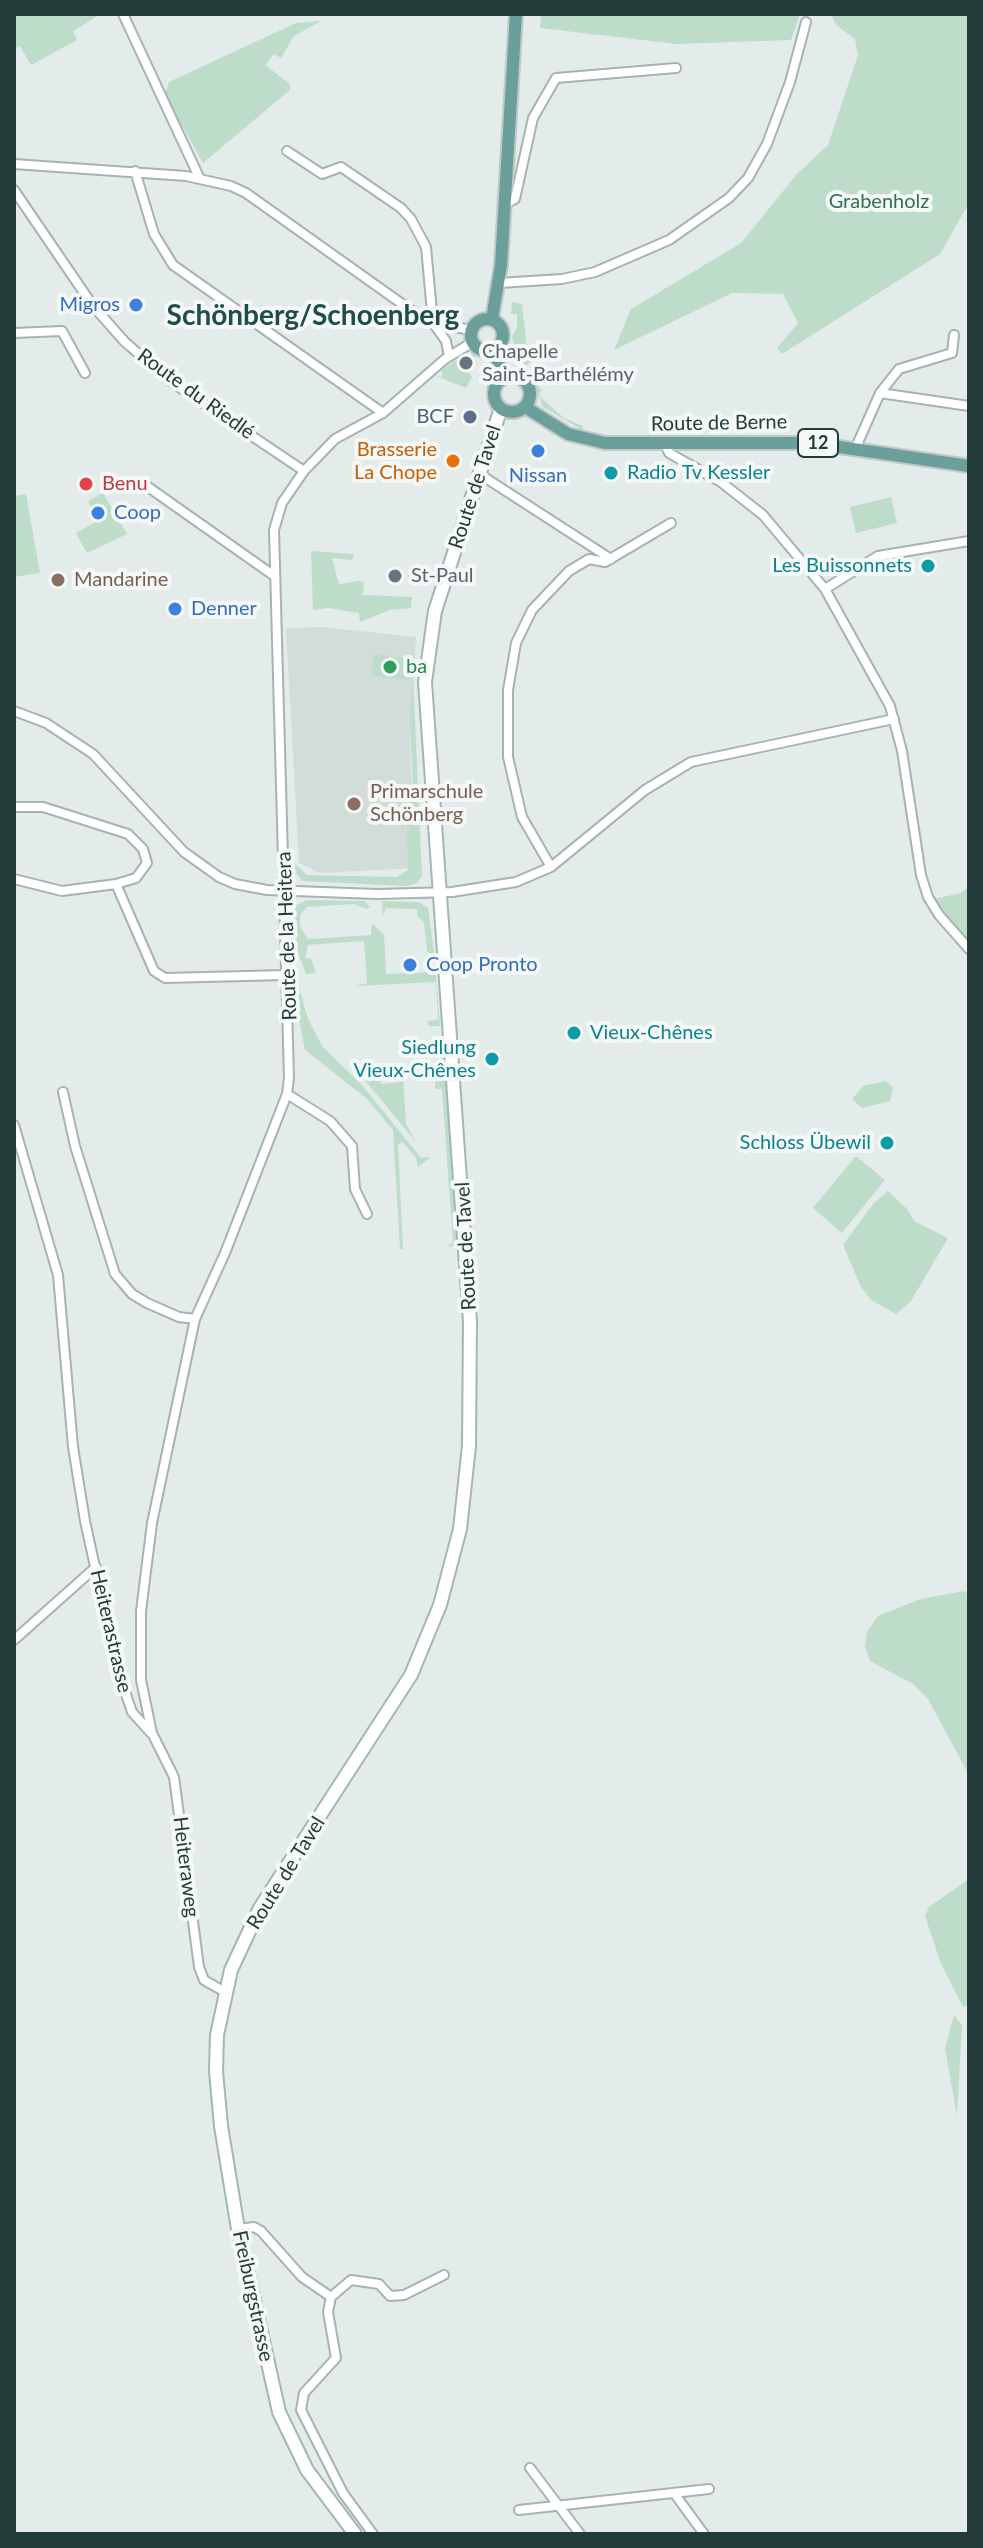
<!DOCTYPE html>
<html>
<head>
<meta charset="utf-8">
<style>
  body { margin:0 }
  #map { position:relative; width:983px; height:2548px; overflow:hidden; background:#e3ecea; font-family:Lato,sans-serif }
  canvas { display:block }
  .frame { position:absolute; inset:0; border:16px solid #243c39; pointer-events:none }
</style>
</head>
<body>
<div id="map">
<canvas width="983" height="2548"></canvas>
<div class="frame"></div>
</div>
<script>
const c = document.querySelector('canvas').getContext('2d');
c.lineJoin = 'round';
function paint(path, color) {
  c.fillStyle = color;
  c.fill(path, 'evenodd');
}
function toPath(rows) {
  const path = new Path2D();
  for (const r of rows) {
    if (r.length === 3) {
      path.moveTo(r[0] + r[2], r[1]);
      path.arc(r[0], r[1], r[2], 0, 2 * Math.PI);
      continue;
    }
    path.moveTo(r[0], r[1]);
    for (let i = 2; i < r.length; i += 2) path.lineTo(r[i], r[i + 1]);
  }
  return path;
}
function trace(path, color, width, dash) {
  c.strokeStyle = color;
  c.lineWidth = width;
  c.lineCap = dash ? 'butt' : 'round';
  c.setLineDash(dash || []);
  c.stroke(path);
}
function label(font, color, halo, rows, align = 'center') {
  c.font = font + ' Lato,sans-serif';
  c.lineWidth = 8;
  c.setLineDash([]);
  c.textBaseline = 'middle';
  c.strokeStyle = halo;
  c.fillStyle = color;
  for (const [text, x, y, turn = 0] of rows) {
    c.save();
    c.translate(x, y);
    c.rotate((+turn || 0) * Math.PI / 180);
    c.textAlign = isNaN(turn) ? turn : align;
    if (halo) c.strokeText(text, 0, 0);
    c.fillText(text, 0, 0);
    c.restore();
  }
}
paint(toPath([
  [322,627,416,637,410,744,415,868,320,873,299,863,286,628]
]), '#d2dcd9');
paint(toPath([
  [14,14,101,14,73,31,77,40,31,65,20,46,14,49],
  [541,14,800,14,791,40,677,44,540,28],
  [831,14,969,14,969,203,940,254,782,354,777,348,798,323,783,294,732,293,614,350,631,309,741,243,797,174,828,145,858,55,855,39,836,25],
  [321,21,294,36,281,58,274,54,265,65,290,84,290,90,203,163,165,95,169,82,296,23],
  [512,302,522,304,527,349,545,347,545,354,524,366,542,391,539,393,541,398,564,418,583,426,582,430,543,407,532,378,518,364,512,336,517,328,517,314,511,314],
  [465,354,475,355,469,372,472,377,466,388,436,376,442,377,442,370],
  [103,493,127,534,87,553,76,533,97,521,88,501],
  [26,494,40,573,14,577,14,496],
  [891,497,897,523,856,533,850,507],
  [311,551,354,554,352,560,332,558,339,584,360,581,364,582,363,595,412,597,411,608,390,610,360,622,359,613,329,608,313,610],
  [374,654,409,659,406,680,371,675],
  [413,676,422,876,417,883,407,886,302,881,296,873,295,864,307,875,397,877,408,870,407,820,413,790,410,718],
  [969,886,969,942,934,899,961,893],
  [307,900,364,901,370,907,367,909,354,904,307,907,300,915,300,927,308,939,371,935,372,923,384,935,386,974,419,973,428,971,429,962,435,965,440,1026,429,1026,428,1021,438,1020,436,982,355,986,367,983,364,941,308,945,305,958,311,959,316,973,306,974,294,943,293,916,296,905],
  [382,901,419,902,428,908,435,958,427,951,424,922,417,916,417,909,386,908,383,916],
  [291,960,308,1019,322,1046,362,1085,421,1158,431,1157,418,1167,416,1158,403,1142,398,1144,403,1249,400,1249,393,1130,366,1098,305,1050,295,999,292,999],
  [433,1046,443,1046,459,1246,448,1246,453,1242,442,1089,435,1089,435,1082,443,1081,442,1057,433,1057],
  [403,1076,406,1124,416,1142,364,1079,380,1077,381,1084,401,1082],
  [886,1081,893,1088,890,1101,862,1108,852,1099,863,1086],
  [856,1156,885,1180,842,1233,813,1208],
  [888,1191,907,1209,914,1221,948,1238,911,1301,896,1314,871,1300,861,1287,843,1245,873,1204],
  [964,1591,969,1595,969,1775,928,1699,913,1684,870,1661,865,1647,867,1632,878,1616,921,1599],
  [969,1879,969,2005,963,2007,941,1964,925,1916,929,1907],
  [954,2015,962,2025,957,2116,945,2048]
]), '#bedcca');
const street = toPath([
  [123,14,199,177],
  [287,151,322,174,341,167,401,208,411,219,426,247,433,323],
  [14,164,186,176,231,186,246,193,412,311,433,323,471,330],
  [135,171,154,234,173,265,383,413],
  [14,190,93,306,125,342,170,381,304,471],
  [505,204,515,199,533,118,556,78,676,68],
  [499,283,562,279,595,272,669,240,729,198,748,178,767,144,790,82,806,22],
  [433,323,446,341,449,356],
  [14,333,62,331,85,373],
  [880,393,899,369,952,353,954,335],
  [665,444,669,453,721,482,763,515,825,589,890,706,902,751,921,875,928,897,939,915,969,949],
  [856,447,880,393,969,406],
  [481,475,611,559],
  [141,482,273,575],
  [825,589,878,556,969,541],
  [14,711,46,723,93,754,184,852,219,877,235,884,267,890,377,894,452,892,516,882,551,867,645,790,691,762,894,719],
  [14,807,43,807,128,834,143,849,147,863,136,878,116,884],
  [551,867,522,817,508,757,508,690,516,643,532,610,569,571,589,559,605,562,671,523],
  [14,879,62,891,116,884,154,971,165,978,286,975],
  [63,1092,75,1146,115,1274,132,1294,147,1303,179,1317,195,1319,225,1253,287,1094,289,1078,274,530,282,503,304,471,335,439,383,413,445,359,473,342],
  [287,1094,330,1121,352,1146,355,1189,367,1214],
  [14,1125,58,1275,73,1447,85,1521,117,1668,132,1712,151,1733],
  [195,1319,152,1523,141,1611,141,1680,152,1733,174,1777,199,1967,204,1980,225,1992],
  [14,1640,96,1567],
  [238,2229,254,2227,261,2231,302,2277,331,2297,351,2280,379,2284,390,2296,404,2295,444,2275],
  [331,2297,328,2312,336,2358,304,2393,301,2410,343,2493,373,2534],
  [530,2468,580,2534],
  [674,2493,704,2534],
  [519,2510,709,2489]
]);
const secondary = toPath([
  [355,2534,307,2470,279,2412,238,2229,221,2126,216,2071,217,2035,231,1970,260,1908,411,1675,440,1605,460,1529,469,1446,470,1322,425,682,435,611,501,408]
]);
const primary = toPath([
  [487,335,16],
  [492,319,501,265,516,14],
  [494,350,504,378],
  [512,394,18],
  [525,407,568,434,605,443,812,443,969,466]
]);
trace(street, '#a6b4b1', 12);
trace(secondary, '#a2b7b3', 16);
trace(primary, '#c2c8c8', 16);
trace(street, '#fff', 8);
trace(secondary, '#fff', 12);
trace(primary, '#6b9f99', 12);
for (const [x, y, r, color] of [
  [136,305,8,"#3f7fe0"],
  [466,363,8,"#6b7280"],
  [470,417,8,"#5c6f8a"],
  [538,451,8,"#3f7fe0"],
  [453,461,8,"#e8710a"],
  [611,473,8,"#0f9aa8"],
  [86,484,8,"#e0444e"],
  [98,513,8,"#3f7fe0"],
  [928,566,8,"#0f9aa8"],
  [395,576,8,"#6b7280"],
  [58,580,8,"#8d6e63"],
  [175,609,8,"#3f7fe0"],
  [390,667,8,"#2e9e5b"],
  [354,804,8,"#8d6e63"],
  [410,965,8,"#3f7fe0"],
  [574,1033,8,"#0f9aa8"],
  [492,1059,8,"#0f9aa8"],
  [887,1143,8,"#0f9aa8"]
]) {
  const dot = new Path2D();
  dot.arc(x, y, r, 0, 2 * Math.PI);
  c.fillStyle = color;
  c.fill(dot);
  trace(dot, '#f4f9f7', 3);
}
for (const [x, y, w] of [
  [818,443,40]
]) {
  const box = new Path2D();
  box.roundRect(x - w / 2, y - 14, w, 28, 6);
  c.fillStyle = '#f4f9f7';
  c.fill(box);
  trace(box, '#243c39', 2);
}
label('bold 18px', '#243c39', null, [
  ["12",818,443]
]);
label('20px', '#317153', '#f4f9f7', [
  ["Grabenholz",879,202]
]);
label('20px', '#366cbe', '#f4f9f7', [
  ["Migros",120,305,"right"],
  ["Nissan",538,476,"center"],
  ["Coop",114,513],
  ["Denner",191,609],
  ["Coop Pronto",426,965]
], 'left');
label('20px', '#5b616d', '#f4f9f7', [
  ["Chapelle",482,352],
  ["Saint-Barthélémy",482,375],
  ["St-Paul",411,576]
], 'left');
label('20px', '#243c39', '#f4f9f7', [
  ["Route du Riedlé",196,394,36],
  ["Route de Berne",719,423,-1],
  ["Route de Tavel",475,487,-72],
  ["Route de la Heitera",287,936,-92],
  ["Route de Tavel",466,1246,-93],
  ["Heiterastrasse",111,1631,77],
  ["Heiteraweg",186,1867,83],
  ["Route de Tavel",286,1873,-58],
  ["Freiburgstrasse",253,2296,78]
]);
label('20px', '#4e5e75', '#f4f9f7', [
  ["BCF",454,417]
], 'right');
label('20px', '#c56008', '#f4f9f7', [
  ["Brasserie",437,450],
  ["La Chope",437,473]
], 'right');
label('20px', '#0d838f', '#f4f9f7', [
  ["Radio Tv Kessler",627,473,"left"],
  ["Les Buissonnets",912,566],
  ["Vieux-Chênes",590,1033,"left"],
  ["Siedlung",476,1048],
  ["Vieux-Chênes",476,1071],
  ["Schloss Übewil",871,1143]
], 'right');
label('20px', '#be3a42', '#f4f9f7', [
  ["Benu",102,484]
], 'left');
label('20px', '#785e54', '#f4f9f7', [
  ["Mandarine",74,580],
  ["Primarschule",370,792],
  ["Schönberg",370,815]
], 'left');
label('20px', '#27864d', '#f4f9f7', [
  ["ba",406,667]
], 'left');
label('bold 28px', '#214d49', '#f4f9f7', [
  ["Schönberg/Schoenberg",313,316]
]);
</script>
</body>
</html>
